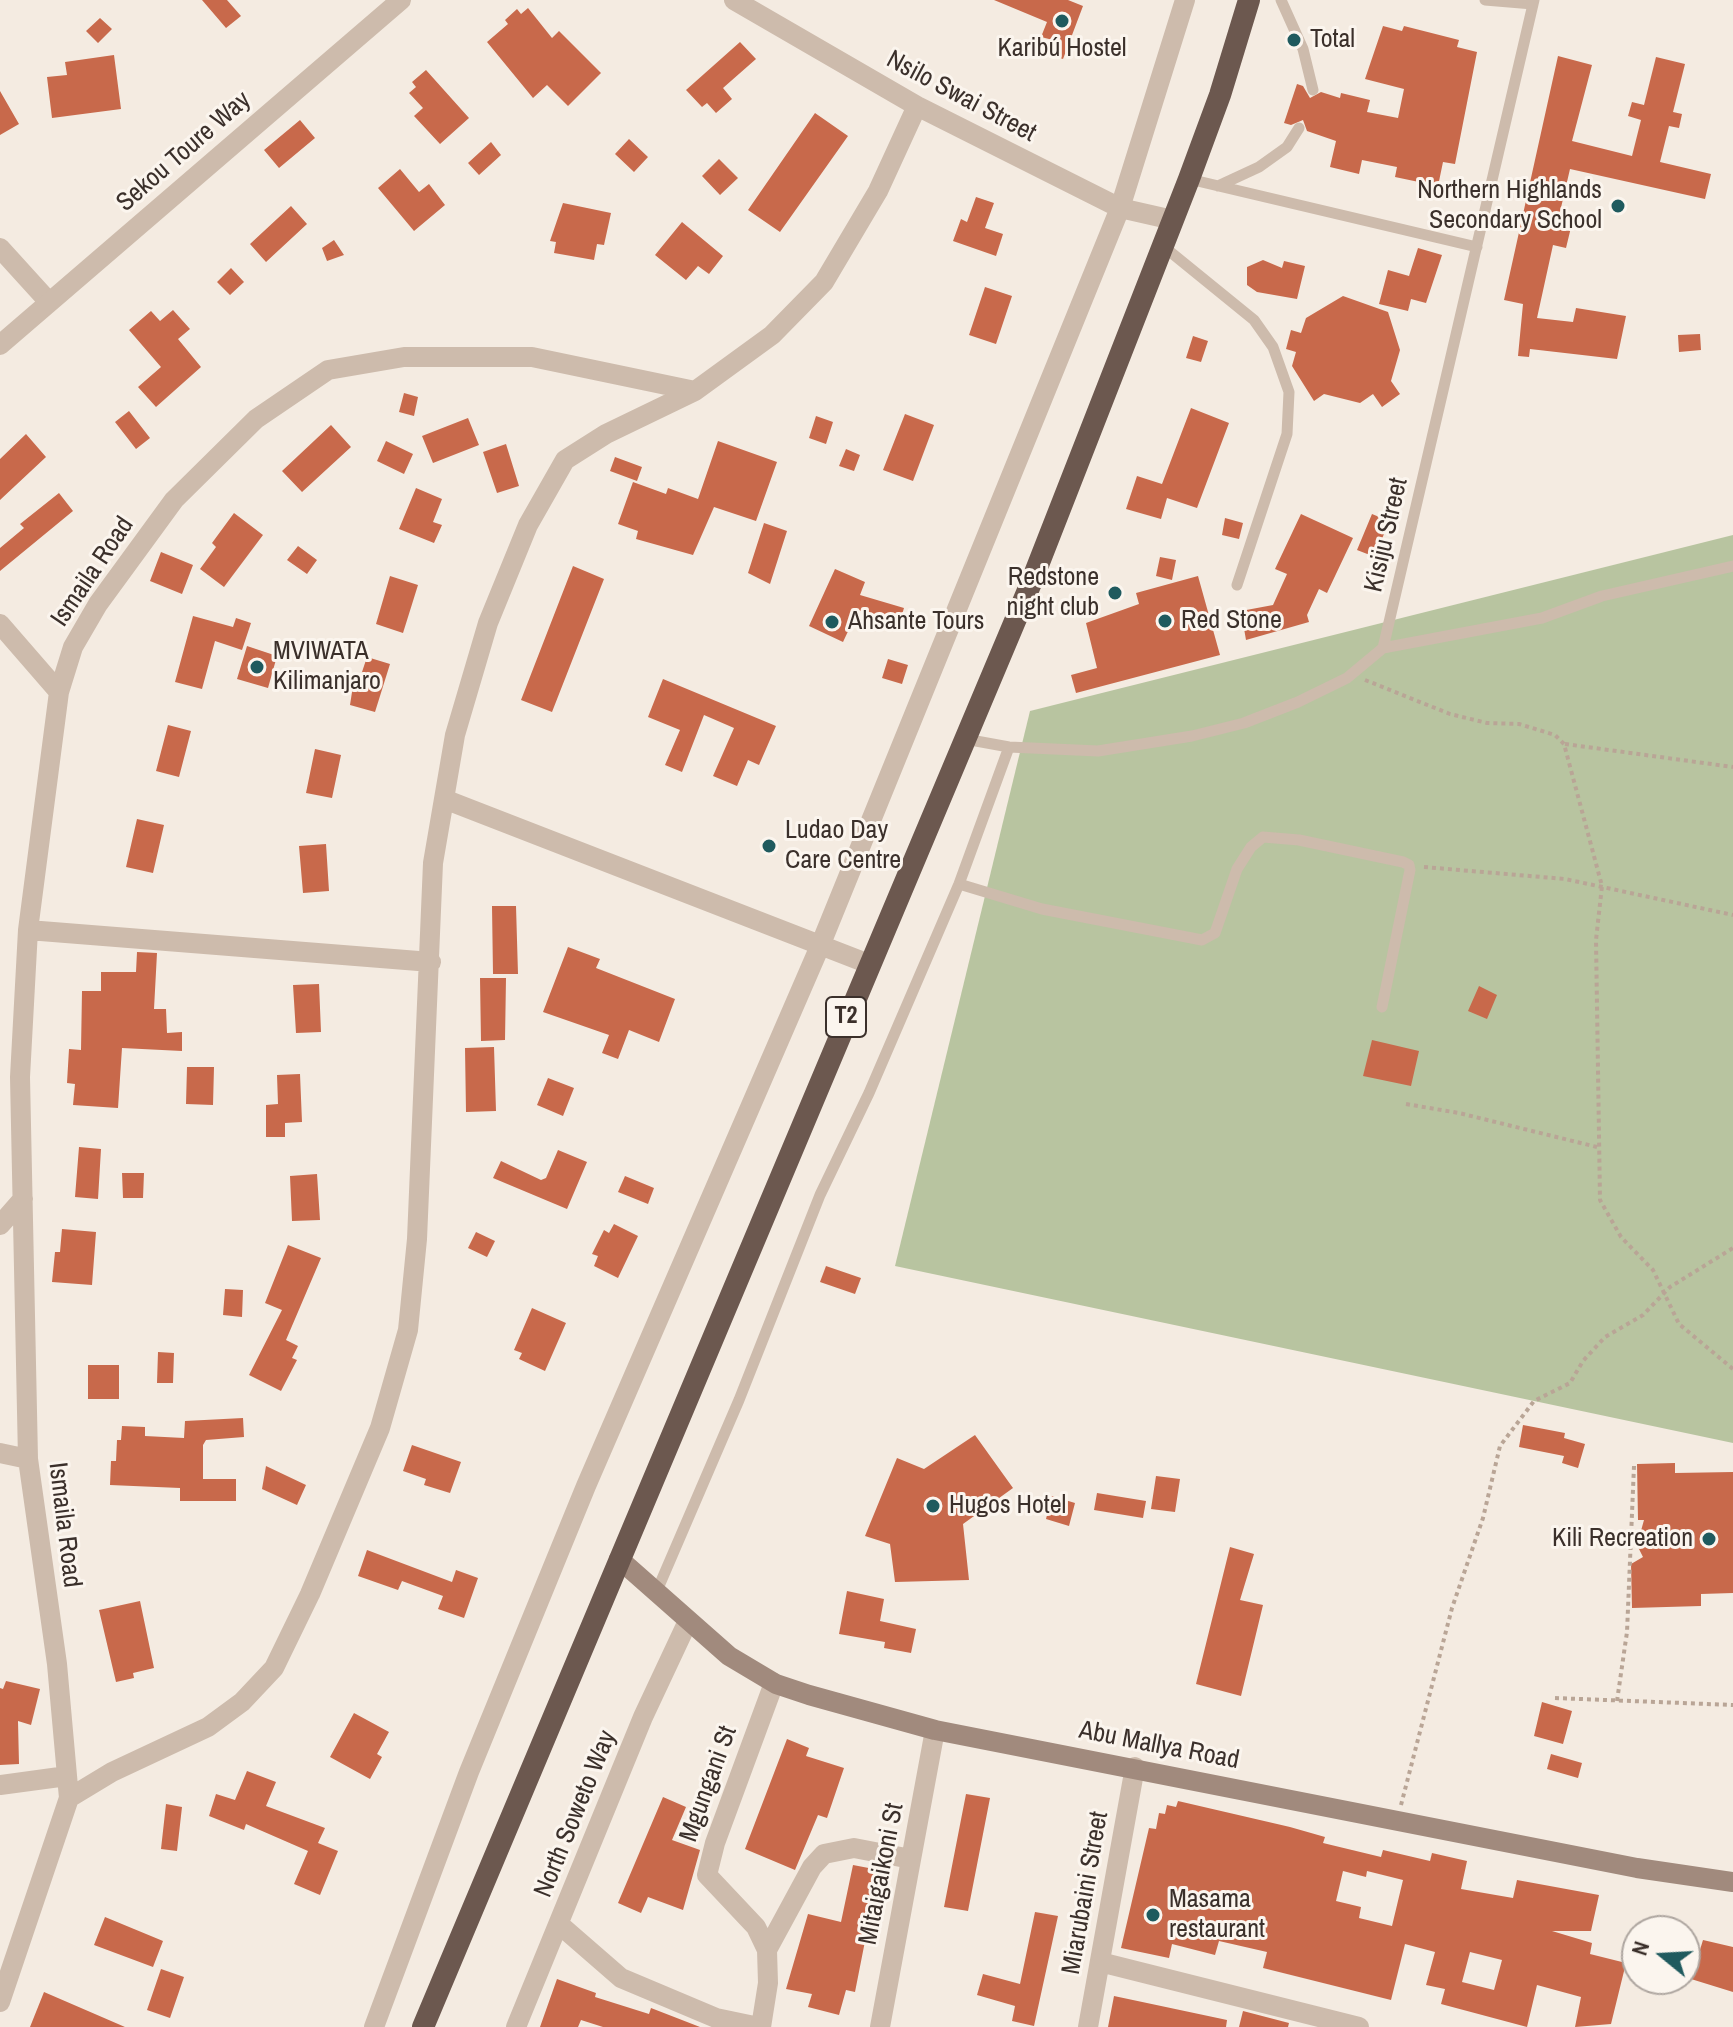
<!DOCTYPE html>
<html>
<head>
<meta charset="utf-8">
<style>
  body { margin:0 }
  #map { position:relative; width:1733px; height:2027px; overflow:hidden; background:#f4ebe1; font-family:"Archivo Narrow",sans-serif }
  canvas { display:block }
  .north { position:absolute; left:1621px; top:1915px; width:80px; height:80px; box-sizing:border-box; background:#fbf5ee; border:2px solid #aea6a0; border-radius:50%; rotate:288deg; font-size:22px; font-weight:700; line-height:32px; text-align:center; color:#3b302b }
  .north::after { content:''; display:block; margin:auto; width:28px; height:36px; background:#1f5a5e; clip-path:polygon(50% 0,100% 100%,50% 72%,0 100%) }
</style>
</head>
<body>
<div id="map">
<canvas width="1733" height="2027"></canvas>
<div class="north">N</div>
</div>
<script>
const c = document.querySelector('canvas').getContext('2d');
c.lineJoin = 'round';
function paint(path, color) {
  c.fillStyle = color;
  c.fill(path, 'evenodd');
}
function toPath(rows) {
  const path = new Path2D();
  for (const r of rows) {
    path.moveTo(r[0], r[1]);
    for (let i = 2; i < r.length; i += 2) path.lineTo(r[i], r[i + 1]);
  }
  return path;
}
function trace(path, color, width, dash) {
  c.strokeStyle = color;
  c.lineWidth = width;
  c.lineCap = dash ? 'butt' : 'round';
  c.setLineDash(dash || []);
  c.stroke(path);
}
function label(font, color, halo, rows, align = 'center') {
  c.font = font + ' "Archivo Narrow",sans-serif';
  c.lineWidth = 6;
  c.setLineDash([]);
  c.textBaseline = 'middle';
  c.strokeStyle = halo;
  c.fillStyle = color;
  for (const [text, x, y, turn = 0] of rows) {
    c.save();
    c.translate(x, y);
    c.rotate((+turn || 0) * Math.PI / 180);
    c.textAlign = isNaN(turn) ? turn : align;
    if (halo) c.strokeText(text, 0, 0);
    c.fillText(text, 0, 0);
    c.restore();
  }
}
paint(toPath([
  [1733,535,1733,1443,895,1266,1030,711]
]), '#b8c4a0');
paint(toPath([
  [202,0,227,0,241,16,226,28],
  [994,0,1068,0,1083,6,1063,59,1044,52,1049,39,1041,37,1047,22],
  [528,8,552,38,559,31,601,73,568,106,547,85,533,98,487,42,508,24,505,20,517,9,521,14],
  [100,18,112,29,98,43,86,31],
  [1383,26,1402,31,1404,26,1459,40,1457,47,1477,52,1455,164,1443,162,1438,186,1395,177,1397,167,1362,160,1359,174,1330,167,1336,141,1307,131,1303,120,1291,125,1284,123,1297,84,1303,86,1310,98,1321,92,1340,98,1341,93,1370,100,1367,112,1398,118,1404,89,1365,79],
  [740,42,756,59,723,88,732,99,716,113,707,103,702,107,686,90],
  [114,55,121,109,52,118,47,77,67,75,65,62],
  [1558,56,1592,65,1572,141,1632,156,1641,120,1628,116,1632,102,1644,105,1656,57,1685,64,1673,112,1682,114,1679,128,1669,126,1660,162,1711,174,1705,199,1570,169,1560,212,1574,215,1566,248,1553,245,1537,318,1573,322,1576,308,1626,316,1617,359,1530,349,1529,357,1518,356,1523,304,1504,300],
  [426,70,469,118,440,144,414,116,423,108,409,93,416,87,412,82],
  [0,91,19,124,0,135],
  [815,113,848,136,780,232,748,210],
  [300,120,315,138,279,168,264,150],
  [629,139,648,157,634,172,615,154],
  [491,142,501,155,479,175,468,163],
  [719,159,738,178,720,195,702,176],
  [400,169,419,192,429,184,445,205,414,231,378,188],
  [976,197,994,203,985,228,1003,234,996,256,953,241,961,219,967,222],
  [563,203,611,213,604,245,597,244,594,260,554,253,556,242,550,241],
  [291,206,307,224,266,262,250,244],
  [682,222,723,256,709,274,698,266,686,280,655,255],
  [334,240,344,255,327,261,322,248],
  [1418,248,1442,255,1426,303,1411,299,1408,311,1379,304,1388,270,1409,276],
  [1263,260,1282,268,1284,261,1305,266,1297,299,1257,292,1247,285,1247,267],
  [231,268,244,282,230,295,217,282],
  [985,287,1012,296,996,344,969,335],
  [1343,296,1388,312,1400,350,1391,381,1400,394,1382,407,1373,394,1360,403,1324,394,1314,401,1292,366,1296,352,1286,349,1291,330,1301,333,1306,318],
  [173,310,190,329,178,339,201,367,156,407,138,387,161,367,129,330,151,311,160,321],
  [1700,334,1701,350,1679,352,1678,335],
  [1193,336,1208,341,1201,362,1186,358],
  [404,393,418,397,414,416,399,412],
  [1191,408,1229,423,1197,508,1167,498,1161,519,1126,509,1137,476,1162,484],
  [129,411,150,438,136,449,115,422],
  [905,414,934,425,913,481,883,470],
  [816,416,833,422,826,444,809,438],
  [468,418,479,445,433,463,422,436],
  [331,425,351,447,302,492,282,471],
  [26,434,46,457,0,500,0,459],
  [386,441,413,454,404,474,377,461],
  [718,441,777,462,756,521,714,507,693,555,636,539,638,531,618,524,633,482,666,494,668,488,698,499],
  [506,444,519,486,497,493,483,452],
  [846,449,860,455,854,471,839,466],
  [615,457,642,467,637,481,610,471],
  [416,488,442,499,433,522,442,525,434,543,399,529],
  [59,493,73,511,0,571,0,548,24,528,20,524],
  [234,513,263,535,224,587,200,569,216,547,212,543],
  [1301,514,1353,538,1327,593,1319,589,1307,615,1309,622,1246,640,1241,611,1273,605,1287,574,1275,569],
  [1372,514,1389,521,1375,557,1357,550],
  [1225,518,1243,523,1239,539,1222,535],
  [764,523,787,531,770,584,748,573],
  [298,546,317,560,307,574,287,560],
  [161,552,193,565,182,594,150,581],
  [1160,557,1176,560,1172,580,1156,576],
  [573,566,604,579,552,712,521,700],
  [835,569,865,582,860,595,904,608,900,621,858,610,843,642,809,626],
  [390,576,418,585,403,633,376,624],
  [1198,576,1220,655,1076,693,1071,675,1097,668,1086,623,1139,604,1136,593],
  [193,616,233,627,236,618,251,623,242,650,215,641,202,689,175,682],
  [247,646,277,656,268,688,237,679],
  [367,657,390,664,375,712,350,705,355,673,361,675],
  [888,659,908,665,902,684,882,678],
  [663,679,776,726,759,765,748,760,737,786,713,776,734,728,704,715,682,772,665,765,680,730,648,717],
  [168,725,191,731,179,777,156,771],
  [315,749,341,755,332,798,306,793],
  [137,819,164,825,153,873,126,867],
  [326,844,329,891,303,893,299,846],
  [492,906,516,906,518,974,493,974],
  [568,947,600,959,596,968,675,999,659,1042,629,1030,618,1059,602,1053,609,1035,543,1012],
  [137,952,157,953,154,1009,166,1009,167,1033,182,1032,182,1051,122,1048,118,1108,73,1105,75,1084,67,1083,69,1049,81,1050,82,991,101,991,101,972,136,972],
  [480,978,506,978,505,1040,481,1041],
  [319,984,321,1032,296,1033,293,985],
  [1479,986,1497,995,1487,1019,1468,1011],
  [1372,1040,1419,1051,1411,1086,1363,1076],
  [494,1047,496,1111,466,1112,465,1048],
  [187,1067,214,1067,213,1105,186,1104],
  [300,1074,302,1122,285,1123,285,1137,266,1137,266,1105,278,1104,277,1075],
  [548,1078,574,1088,563,1116,537,1105],
  [79,1147,101,1149,98,1199,75,1197],
  [558,1150,587,1162,567,1209,493,1178,501,1161,541,1180,546,1178],
  [122,1173,144,1173,143,1198,123,1198],
  [317,1174,320,1220,292,1221,290,1176],
  [625,1176,654,1188,648,1204,618,1192],
  [614,1224,638,1236,618,1278,594,1266,598,1256,592,1254,604,1230,609,1233],
  [62,1229,96,1232,92,1285,52,1282,55,1252,60,1252],
  [476,1232,495,1241,487,1257,468,1248],
  [288,1245,321,1258,286,1340,298,1346,292,1358,297,1360,281,1391,249,1375,282,1310,265,1303],
  [826,1266,861,1278,855,1294,820,1282],
  [225,1289,243,1290,242,1317,223,1315],
  [532,1308,566,1323,545,1371,519,1359,522,1353,514,1350],
  [158,1352,174,1353,173,1383,157,1383],
  [88,1365,119,1365,119,1399,88,1399],
  [243,1418,244,1437,206,1440,203,1445,203,1479,236,1479,236,1501,180,1501,180,1488,110,1485,111,1461,116,1461,117,1440,121,1440,122,1426,145,1427,145,1436,184,1438,185,1421],
  [1523,1425,1565,1433,1564,1438,1585,1444,1578,1468,1562,1463,1564,1456,1519,1447],
  [975,1435,1013,1488,963,1524,969,1580,895,1582,890,1544,865,1536,897,1458,924,1469],
  [412,1445,461,1462,450,1493,424,1485,426,1479,403,1471],
  [1675,1463,1675,1473,1733,1472,1733,1593,1701,1594,1701,1606,1632,1608,1631,1564,1643,1557,1637,1545,1644,1520,1638,1520,1637,1464],
  [266,1466,306,1485,297,1505,262,1489],
  [1156,1476,1180,1479,1175,1512,1151,1509],
  [1097,1493,1146,1501,1143,1518,1094,1510],
  [1052,1496,1075,1503,1069,1526,1046,1519],
  [1230,1547,1254,1554,1240,1600,1263,1605,1241,1696,1196,1684],
  [367,1550,452,1582,456,1570,478,1578,464,1618,438,1609,443,1596,402,1581,398,1590,358,1576],
  [847,1591,884,1599,880,1621,916,1629,911,1653,884,1648,885,1642,839,1634],
  [140,1601,154,1668,133,1673,134,1678,116,1682,99,1610],
  [6,1681,40,1689,31,1725,18,1721,19,1764,0,1765,0,1688,3,1689],
  [1542,1702,1572,1711,1563,1744,1534,1736],
  [354,1713,389,1732,377,1754,382,1757,370,1779,330,1757],
  [787,1739,809,1748,806,1756,844,1768,827,1818,818,1815,795,1870,745,1849],
  [1551,1754,1582,1763,1578,1778,1547,1769],
  [247,1771,276,1782,266,1806,325,1828,318,1843,338,1851,320,1895,294,1884,308,1851,246,1824,244,1830,209,1816,216,1794,235,1800],
  [966,1794,990,1798,968,1911,944,1907],
  [663,1797,686,1807,672,1840,700,1850,683,1910,648,1897,641,1913,618,1903],
  [1178,1801,1290,1827,1325,1837,1323,1843,1381,1857,1383,1850,1430,1861,1432,1853,1467,1861,1461,1889,1513,1898,1517,1880,1599,1895,1591,1931,1552,1931,1592,1943,1590,1954,1626,1963,1611,2024,1575,2027,1581,1997,1537,1985,1527,2027,1441,2004,1445,1989,1426,1985,1435,1952,1405,1944,1391,2000,1263,1968,1267,1952,1219,1941,1215,1955,1172,1944,1169,1958,1121,1948,1149,1828,1156,1829,1159,1813,1165,1814,1167,1805,1176,1807],
  [1343,1871,1366,1877,1367,1871,1403,1880,1392,1926,1359,1918,1361,1907,1336,1901],
  [1470,1952,1502,1960,1494,1990,1462,1982],
  [166,1804,182,1807,177,1851,161,1849],
  [853,1865,879,1870,855,1992,846,1990,839,2015,808,2007,812,1994,786,1989,808,1914,841,1922],
  [1035,1912,1058,1916,1034,2026,1012,2021,1015,2006,977,1995,983,1974,1020,1984],
  [105,1917,163,1941,153,1967,94,1945],
  [1703,1940,1733,1947,1733,1992,1691,1979],
  [161,1969,184,1977,170,2018,147,2010],
  [557,1979,596,1993,595,1997,649,2014,651,2008,700,2027,603,2027,581,2020,578,2027,540,2027],
  [44,1992,125,2027,30,2027],
  [1114,1996,1227,2020,1226,2027,1108,2027],
  [1243,2011,1289,2023,1288,2027,1239,2027]
]), '#c8694b');
trace(toPath([
  [1365,680,1450,714,1487,723,1519,724,1555,735,1564,744,1602,886,1596,940,1600,1200,1621,1237,1653,1270,1679,1324,1733,1369],
  [1565,744,1733,767],
  [1424,867,1565,879,1733,915],
  [1406,1104,1459,1113,1597,1147],
  [1555,1698,1733,1705],
  [1617,1701,1627,1632,1634,1466],
  [1401,1805,1452,1608,1483,1518,1500,1446,1534,1401,1570,1383,1583,1361,1605,1337,1643,1315,1670,1287,1733,1248]
]), '#b9a596', 4, [4, 4]);
trace(toPath([
  [1281,0,1303,49,1313,90],
  [1485,0,1533,4],
  [1189,179,1477,247],
  [1218,186,1259,167,1287,147,1299,128],
  [1163,246,1254,320,1273,347,1289,392,1287,434,1237,585],
  [1383,648,1542,618,1602,596,1733,566],
  [965,739,1009,747,1098,751,1192,736,1244,723,1298,702,1347,678,1383,648,1534,0],
  [959,884,1042,909,1202,940,1215,933,1237,869,1251,847,1263,837,1299,840,1403,862,1409,865,1410,870,1382,1007],
  [656,1593,739,1400,820,1195,869,1093,959,884,1009,747]
]), '#cdbbac', 11);
trace(toPath([
  [734,0,917,106,1120,208,1173,220],
  [0,248,49,302],
  [0,624,59,692],
  [444,799,869,964],
  [28,930,431,962],
  [0,1225,23,1199],
  [0,1453,28,1459],
  [0,1785,67,1776],
  [69,1798,112,1772,208,1727,242,1702,274,1668,310,1594,380,1428,408,1330,417,1239,433,863,455,735,488,623,528,525,565,460,606,434,695,391,772,335,824,282,878,191,917,106],
  [560,1925,621,1978,716,2018,759,2027],
  [767,1950,812,1867,824,1854,854,1848,911,1859],
  [1100,1962,1359,2027],
  [0,2002,69,1798,57,1664,28,1459,20,1077,28,930,59,692,73,647,98,604,174,500,256,419,328,370,404,357,532,357,695,391],
  [374,2027,469,1772,586,1486,820,946,1120,208,1185,0],
  [516,2027,643,1717,688,1621],
  [761,2027,768,1983,767,1950,756,1927,707,1875,715,1843,774,1683],
  [880,2027,935,1730],
  [1088,2027,1135,1767]
]), '#cdbbac', 20);
trace(toPath([
  [0,345,401,0]
]), '#cdbbac', 20);
trace(toPath([
  [619,1559,729,1656,776,1684,809,1695,935,1730,1637,1868,1733,1882]
]), '#a18a7d', 20);
trace(toPath([
  [423,2027,1031,583,1189,179,1220,95,1249,0]
]), '#6c584f', 22);
for (const [x, y, r, color] of [
  [1062,21,8,"#1f5a5e"],
  [1294,40,8,"#1f5a5e"],
  [1618,206,8,"#1f5a5e"],
  [1115,593,8,"#1f5a5e"],
  [1165,621,8,"#1f5a5e"],
  [832,622,8,"#1f5a5e"],
  [257,667,8,"#1f5a5e"],
  [769,846,8,"#1f5a5e"],
  [933,1506,8,"#1f5a5e"],
  [1709,1539,8,"#1f5a5e"],
  [1153,1915,8,"#1f5a5e"]
]) {
  const dot = new Path2D();
  dot.arc(x, y, r, 0, 2 * Math.PI);
  c.fillStyle = color;
  c.fill(dot);
  trace(dot, '#fbf5ee', 3);
}
for (const [x, y, w] of [
  [846,1017,40]
]) {
  const box = new Path2D();
  box.roundRect(x - w / 2, y - 20, w, 40, 6);
  c.fillStyle = '#fbf5ee';
  c.fill(box);
  trace(box, '#3b302b', 2);
}
label('bold 24px', '#3b302b', null, [
  ["T2",846,1017]
]);
label('26px', '#3b302b', '#fbf5ee', [
  ["Total",1310,40],
  ["Karibú Hostel",1062,49,"center"],
  ["Northern Highlands",1602,191,"right"],
  ["Secondary School",1602,221,"right"],
  ["Redstone",1099,578,"right"],
  ["night club",1099,608,"right"],
  ["Red Stone",1181,621],
  ["Ahsante Tours",848,622],
  ["MVIWATA",273,652],
  ["Kilimanjaro",273,682],
  ["Ludao Day",785,831],
  ["Care Centre",785,861],
  ["Hugos Hotel",949,1506],
  ["Kili Recreation",1693,1539,"right"],
  ["Masama",1169,1900],
  ["restaurant",1169,1930]
], 'left');
label('26px', '#3b302b', '#fbf5ee', [
  ["Nsilo Swai Street",961,97,28],
  ["Sekou Toure Way",184,152,-41],
  ["Kisiju Street",1387,535,-77],
  ["Ismaila Road",93,572,-56],
  ["Ismaila Road",64,1525,83],
  ["Abu Mallya Road",1159,1746,11],
  ["Mgungani St",709,1784,-70],
  ["North Soweto Way",576,1814,-68],
  ["Mitaigaikoni St",882,1874,-79],
  ["Miarubaini Street",1086,1893,-80]
]);
</script>
</body>
</html>
